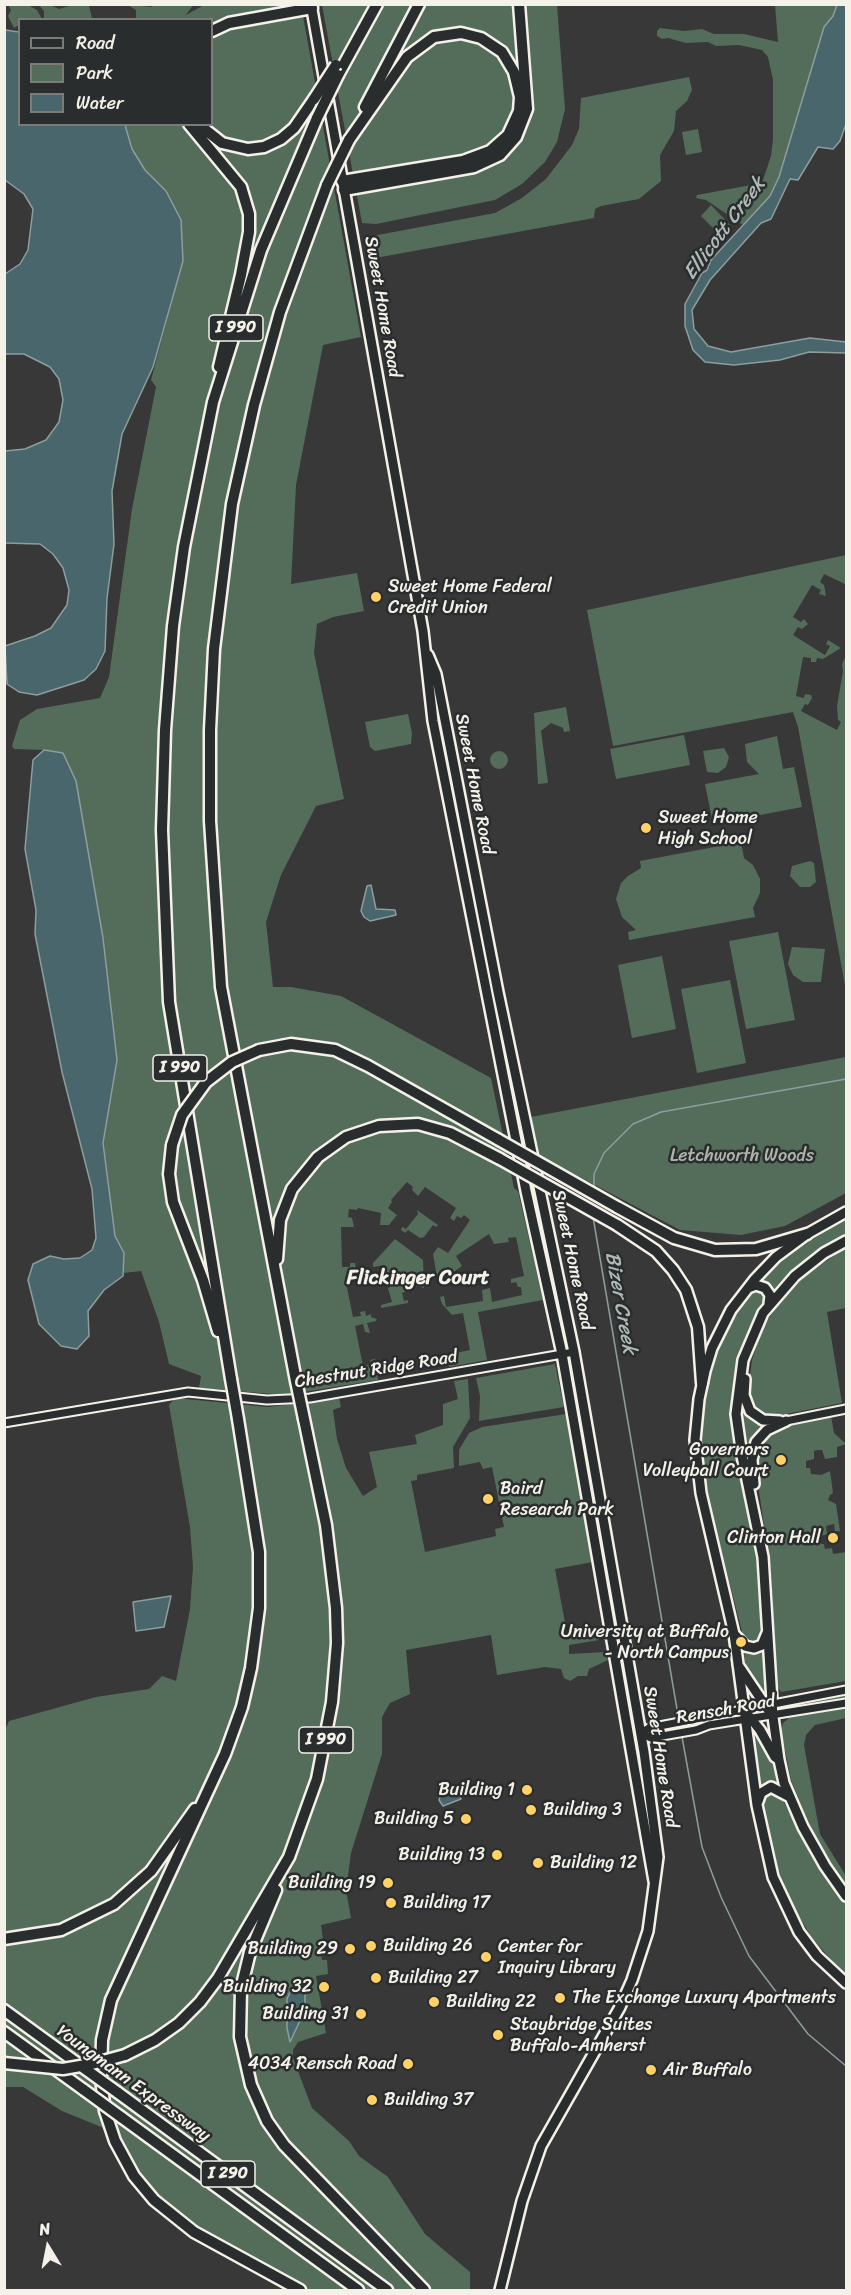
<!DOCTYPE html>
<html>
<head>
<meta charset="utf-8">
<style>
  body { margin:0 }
  #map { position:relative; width:851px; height:2295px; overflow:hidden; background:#383838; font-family:Sriracha,sans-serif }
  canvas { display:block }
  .frame { position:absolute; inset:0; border:6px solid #f4f1e8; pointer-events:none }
  .legend { position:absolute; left:18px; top:18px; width:195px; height:108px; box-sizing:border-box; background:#2a2d2e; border:2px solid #7b7b78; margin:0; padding:8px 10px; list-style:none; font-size:18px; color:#f4f1e8 }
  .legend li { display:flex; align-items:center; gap:12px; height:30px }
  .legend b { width:30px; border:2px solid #7b7b78 }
  .north { position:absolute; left:18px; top:2217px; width:60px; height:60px; -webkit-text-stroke:4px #2a2d2e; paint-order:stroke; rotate:350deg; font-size:16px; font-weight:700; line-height:24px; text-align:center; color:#f4f1e8 }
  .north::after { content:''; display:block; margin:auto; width:21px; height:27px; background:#f4f1e8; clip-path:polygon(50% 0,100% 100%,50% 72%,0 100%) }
</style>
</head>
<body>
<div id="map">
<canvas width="851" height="2295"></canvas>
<div class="frame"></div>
<ul class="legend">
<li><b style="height:8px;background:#2a2d2e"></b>Road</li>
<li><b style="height:16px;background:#546c5a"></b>Park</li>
<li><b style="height:16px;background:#48666b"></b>Water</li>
</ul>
<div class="north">N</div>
</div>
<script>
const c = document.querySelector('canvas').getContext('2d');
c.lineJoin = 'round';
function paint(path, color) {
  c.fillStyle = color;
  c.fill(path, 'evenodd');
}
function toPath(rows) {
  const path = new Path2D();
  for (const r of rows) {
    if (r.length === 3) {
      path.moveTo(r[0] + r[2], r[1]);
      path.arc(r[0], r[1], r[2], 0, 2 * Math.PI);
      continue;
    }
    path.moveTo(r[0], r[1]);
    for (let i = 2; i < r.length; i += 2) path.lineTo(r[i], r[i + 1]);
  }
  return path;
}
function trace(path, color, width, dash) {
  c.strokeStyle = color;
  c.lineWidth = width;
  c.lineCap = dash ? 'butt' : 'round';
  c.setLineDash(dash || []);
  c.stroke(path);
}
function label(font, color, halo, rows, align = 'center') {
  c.font = font + ' Sriracha,sans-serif';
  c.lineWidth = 5;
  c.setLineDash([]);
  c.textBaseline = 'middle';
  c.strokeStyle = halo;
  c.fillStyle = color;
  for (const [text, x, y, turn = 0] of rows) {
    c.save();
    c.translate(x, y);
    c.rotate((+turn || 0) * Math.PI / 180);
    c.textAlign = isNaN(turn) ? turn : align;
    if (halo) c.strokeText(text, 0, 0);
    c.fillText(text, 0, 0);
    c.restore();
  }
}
paint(toPath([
  [8,5,28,5,37,10,42,19,20,20,19,25,14,28,8,16,11,10],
  [39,5,50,5,59,9,72,5,89,5,92,19,44,19,44,11],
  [128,5,152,7,152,5,193,5,186,15,204,5,301,5,361,337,323,345,296,485,291,584,357,573,364,611,333,617,317,624,314,653,344,799,316,806,281,875,266,922,273,987,291,987,341,996,491,1078,514,1188,518,1191,543,1300,478,1312,487,1360,449,1367,446,1355,470,1350,463,1313,452,1315,442,1304,440,1297,444,1296,446,1307,483,1301,482,1290,490,1288,492,1302,522,1295,521,1287,518,1287,516,1282,511,1283,511,1279,524,1276,516,1237,508,1238,509,1242,494,1244,489,1234,456,1256,462,1266,438,1283,433,1254,438,1247,448,1253,470,1220,464,1215,461,1218,457,1216,454,1221,450,1218,456,1208,425,1187,418,1196,412,1190,413,1187,407,1182,391,1200,392,1202,388,1208,397,1215,389,1225,380,1225,381,1213,358,1208,357,1210,349,1209,348,1217,352,1218,354,1227,341,1227,342,1267,350,1267,350,1263,355,1263,357,1275,345,1278,353,1317,361,1316,360,1312,365,1311,366,1316,371,1314,371,1317,377,1319,376,1321,367,1323,370,1333,365,1332,363,1324,355,1326,363,1366,371,1364,370,1360,375,1359,378,1380,285,1395,199,1388,201,1376,169,1364,159,1322,141,1271,123,1273,124,1253,114,1235,103,1143,117,1060,103,938,76,782,45,750,14,749,12,746,20,720,37,709,100,698,109,677,132,509,156,387,151,380,183,261,166,191,145,170,132,149,125,125,212,124,212,20,136,19,136,10],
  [322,5,557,5,565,109,557,142,545,162,522,184,495,200,376,224,362,223],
  [775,5,837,5,833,16,824,27,779,177,770,196,743,225,706,200,696,198,697,195,762,183,771,156,773,139,773,80,768,57,762,50,739,45,716,46,708,42,686,43,668,38,662,39,657,36,657,31,660,28,684,31,702,29,714,34,744,34,778,42],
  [689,77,692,90,687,101,676,111,674,131,660,155,661,181,639,199,601,206,595,209,594,218,370,259,367,237,495,213,522,198,546,179,572,145,579,129,581,98],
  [698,129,702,152,686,155,682,132],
  [711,205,731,226,721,236,701,216],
  [846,555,846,588,845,584,824,574,820,582,824,585,826,596,819,594,821,590,812,585,793,617,801,622,804,619,808,624,802,629,798,627,793,635,825,655,830,646,826,644,828,640,841,648,823,659,817,658,816,662,811,662,811,658,803,657,796,696,804,698,805,694,811,695,812,698,808,705,805,704,801,711,837,730,841,722,838,720,837,706,843,671,842,664,846,656,846,991,798,727,793,712,613,746,587,610],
  [566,707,570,731,564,732,563,728,551,723,541,731,548,783,538,784,534,713],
  [408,714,412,733,411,744,375,751,370,747,365,722],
  [684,735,690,765,616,779,610,749],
  [777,736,783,769,794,767,802,807,713,824,705,784,759,774,747,762,745,744],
  [724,748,729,757,726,767,718,773,707,772,703,751],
  [499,760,9],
  [741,842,744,858,753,865,760,879,760,893,753,908,755,917,629,940,628,932,636,930,622,917,616,899,621,883,628,876,641,868,640,861],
  [810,861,814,863,816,882,810,887,800,887,790,876,792,866],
  [778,932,795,1020,746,1029,729,941],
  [792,947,825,949,821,982,803,982,793,975,788,964],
  [662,956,676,1029,632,1038,618,965],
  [730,980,746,1063,697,1073,681,989],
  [846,1057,846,1193,785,1226,741,1235,680,1230,540,1156,531,1117],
  [417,1210,438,1225,436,1227,433,1225,424,1237,420,1238,408,1230,405,1233,401,1230,402,1227,406,1229,418,1214],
  [846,1218,846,1234,799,1264,773,1291,760,1282,789,1254],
  [395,1239,423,1260,424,1288,418,1286,402,1293,404,1301,408,1300,408,1303,381,1308,381,1305,392,1302,388,1288,390,1287,389,1280,386,1280,385,1265,373,1267,373,1263],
  [846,1248,846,1308,827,1312,842,1403,766,1418,751,1409,748,1391,752,1360,762,1329,776,1307,793,1287,812,1270],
  [757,1289,762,1292,765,1299,739,1354,731,1399,733,1439,754,1532,762,1624,758,1643,745,1643,708,1500,700,1440,703,1403,716,1353,736,1313,749,1294],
  [555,1364,564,1407,479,1421,480,1396,476,1378],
  [468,1379,470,1418,453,1447,454,1468,417,1475,417,1480,411,1481,425,1552,496,1536,495,1529,504,1527,492,1467,483,1469,480,1462,459,1466,459,1450,469,1433,482,1427,566,1414,593,1562,555,1569,567,1633,597,1629,599,1640,569,1645,569,1654,606,1652,608,1660,589,1669,587,1676,578,1676,570,1681,564,1678,561,1669,545,1667,497,1675,491,1635,406,1650,410,1694,390,1703,382,1717,382,1754,351,1853,346,1890,351,1918,321,1925,324,1946,320,1948,322,1960,327,1960,328,1974,316,1976,326,2033,298,2042,293,2050,293,2058,312,2108,349,2141,359,2156,388,2177,425,2234,470,2272,470,2290,300,2290,203,2237,147,2193,111,2131,62,2111,23,2087,5,2087,5,1730,9,1721,96,1697,149,1689,162,1676,176,1681,190,1609,193,1567,190,1527,169,1405,175,1398,268,1407,339,1398,341,1407,333,1410,337,1439,346,1468,363,1496,377,1487,369,1452,417,1444,415,1435,443,1425,443,1404,458,1399,454,1381],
  [742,1406,768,1424,748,1452,743,1436],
  [831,1416,834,1433,846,1444,837,1447,837,1457,825,1459,822,1450,817,1450,814,1451,814,1459,806,1461,806,1468,810,1468,811,1474,821,1475,830,1471,833,1493,830,1495,828,1500,836,1504,840,1531,835,1531,834,1524,826,1526,827,1534,819,1537,821,1544,824,1544,825,1549,832,1548,833,1554,846,1552,846,1681,781,1692,777,1686,771,1572,756,1471,756,1448,764,1435,787,1425],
  [764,1648,767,1686,764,1696,746,1669,744,1652,754,1653],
  [846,1693,846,1700,784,1710,784,1707],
  [846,1707,846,1718,815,1725,806,1735,804,1745,820,1834,846,1876,846,1886,820,1847,804,1812,791,1780,781,1731,783,1723,790,1717],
  [756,1731,772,1757,777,1785,760,1789,752,1735],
  [769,1792,780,1795,814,1860,846,1904,846,1977,812,1938,788,1898,772,1857,766,1827,762,1801]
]), '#546c5a');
const water = toPath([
  [837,5,846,5,846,124,840,141,833,149,818,147,798,180,790,179,771,219,761,223,710,280,692,310,694,329,708,346,731,352,810,338,846,342,846,353,809,352,780,360,734,365,705,362,693,350,685,326,685,304,702,273,707,270,711,260,770,196,779,177,824,27,833,16,837,5],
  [5,30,19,32,20,124,125,125,132,149,145,170,166,191,181,220,183,261,153,367,122,434,112,491,114,544,107,598,105,651,96,669,84,680,37,695,19,692,7,684,5,646,35,636,51,628,67,605,69,590,63,568,53,554,40,544,5,543,5,451,25,449,46,440,59,422,63,400,59,379,50,367,24,354,5,354,5,274,20,264,28,250,33,209,24,194,5,180,5,30],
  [44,750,63,753,76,781,103,938,117,1060,103,1143,115,1236,124,1253,123,1276,104,1290,88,1311,89,1336,77,1349,61,1346,39,1324,28,1280,33,1264,50,1256,64,1259,80,1258,92,1250,96,1238,92,1189,62,1072,35,934,36,910,25,849,33,760,44,750],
  [371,885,376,909,395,910,396,915,370,921,364,917,361,911,367,886,371,885],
  [171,1596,164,1627,136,1631,133,1602,171,1596],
  [450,1789,458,1792,461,1799,443,1806,439,1800,441,1793,450,1789],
  [297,1989,305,1993,305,2010,290,2042,287,2028,287,1999,291,1990,297,1989]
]);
paint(water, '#48666b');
trace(water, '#8d9e9d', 1.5);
trace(toPath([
  [594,1188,594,1174,604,1153,633,1124,661,1112,846,1079],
  [593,1217,678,1715],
  [682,1737,702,1847,721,1897,749,1956,808,2034,846,2066]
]), '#8d9e9d', 1.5);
const minor = toPath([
  [786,1421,846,1409],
  [4,1423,188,1392,267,1400,310,1398,574,1352],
  [641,1733,649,1728,846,1690],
  [641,1733,651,1738,696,1730,709,1725,846,1703]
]);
const major = toPath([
  [311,4,423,631,433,721,526,1191,562,1354,654,1881],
  [428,655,436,674,498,992,574,1352,644,1752,658,1857,648,1931,632,1980,620,2007,541,2146,522,2201,500,2290],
  [846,1212,807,1234,776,1257,755,1279,731,1310,712,1348,705,1371,699,1399,695,1440,701,1493,734,1634,757,1805,773,1877,799,1932,817,1956,846,1983],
  [846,1241,824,1253,795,1276,763,1313,743,1360,736,1414,742,1456,763,1557,773,1717,779,1760,784,1783,803,1827,825,1866,846,1896],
  [748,1288,756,1285,765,1288,770,1295,769,1304],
  [745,1379,744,1395,750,1411,763,1420,780,1421],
  [754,1484,752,1460,756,1442,767,1430,786,1421],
  [735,1635,745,1646,754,1648,762,1645,767,1633],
  [738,1665,773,1717],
  [744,1710,760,1730,775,1757,779,1760],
  [757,1804,761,1793,771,1787,788,1796]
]);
const highway = toPath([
  [212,31,229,23,312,8],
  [338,75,377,4],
  [365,107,419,4],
  [189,124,241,187,249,214,249,232,241,275,219,367],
  [198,124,222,143,248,149,264,147,281,139,294,128,314,99],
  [342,181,463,161,490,151,508,135,519,111,520,97,514,72,502,52,481,38,461,33,434,37,407,57,349,140],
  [344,190,474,167,500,155,516,137,527,109,519,4],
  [259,1050,291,1044,335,1050,368,1066,499,1140],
  [172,1145,169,1174,173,1202,203,1280,218,1331],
  [617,1207,674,1238,715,1250,756,1249,807,1234],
  [617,1225,656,1251,673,1270,686,1290,698,1327,702,1383],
  [277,1259,280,1220,292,1189,318,1157,346,1137,379,1126,418,1124,450,1133,500,1159],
  [231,1379,169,1002,162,830,165,730,173,626,184,547,213,402,261,250,317,118],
  [296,1381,221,987,210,821,210,730,214,649,232,504,254,405,280,312,327,185],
  [238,1419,259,1552,259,1608,251,1668,242,1707,225,1754,111,2000,102,2040,101,2079,105,2111,115,2141,134,2176,154,2200,194,2232,300,2290],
  [276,1890,250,1952,241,1989,240,2037,251,2085,267,2121,284,2145,424,2290],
  [4,1939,61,1930,114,1904,151,1871,195,1809],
  [4,2010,81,2066],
  [4,2032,84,2090],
  [125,2055,155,2040,179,2023,200,2002,218,1978,289,1857,317,1779,332,1702,337,1643,336,1608,326,1525,304,1419],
  [117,2092,387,2290],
  [121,2117,358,2290]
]);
trace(minor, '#f4f1e8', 11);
trace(major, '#f4f1e8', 14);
trace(highway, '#f4f1e8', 15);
trace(minor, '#2a2d2e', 7);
trace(major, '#2a2d2e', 9);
trace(highway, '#2a2d2e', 10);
const highwayBridge = toPath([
  [314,99,336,65],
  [317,118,338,75],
  [327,185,349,140],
  [499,1140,617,1207],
  [172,1145,182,1115,206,1082,232,1062,259,1050],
  [500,1159,617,1225],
  [231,1379,238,1419],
  [296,1381,304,1419],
  [4,2063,63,2069,92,2064,125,2055],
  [81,2066,117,2092],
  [84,2090,121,2117]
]);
trace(highwayBridge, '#f4f1e8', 15, []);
trace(highwayBridge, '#2a2d2e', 10);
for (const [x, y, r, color] of [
  [376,597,6,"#ffd166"],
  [646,828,6,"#ffd166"],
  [781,1460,6,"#ffd166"],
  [488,1499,6,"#ffd166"],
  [833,1538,6,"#ffd166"],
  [741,1642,6,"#ffd166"],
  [527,1790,6,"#ffd166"],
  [531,1810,6,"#ffd166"],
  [466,1819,6,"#ffd166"],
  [497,1855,6,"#ffd166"],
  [538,1863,6,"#ffd166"],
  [388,1883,6,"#ffd166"],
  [391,1903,6,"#ffd166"],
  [371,1946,6,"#ffd166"],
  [350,1949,6,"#ffd166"],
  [486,1957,6,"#ffd166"],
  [376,1978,6,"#ffd166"],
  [324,1987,6,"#ffd166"],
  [560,1998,6,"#ffd166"],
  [434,2002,6,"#ffd166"],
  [361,2014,6,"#ffd166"],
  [498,2035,6,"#ffd166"],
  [408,2064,6,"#ffd166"],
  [651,2070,6,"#ffd166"],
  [372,2100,6,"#ffd166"]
]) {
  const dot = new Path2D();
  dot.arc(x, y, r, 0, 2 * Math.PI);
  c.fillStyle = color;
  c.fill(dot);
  trace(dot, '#2a2d2e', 2);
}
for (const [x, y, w] of [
  [236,328,54],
  [180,1068,54],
  [326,1740,54],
  [228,2174,54]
]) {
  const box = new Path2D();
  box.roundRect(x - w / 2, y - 13, w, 26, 4.5);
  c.fillStyle = '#2a2d2e';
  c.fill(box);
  trace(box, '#f4f1e8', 1.5);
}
label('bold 16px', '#f4f1e8', null, [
  ["I 990",236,328],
  ["I 990",180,1068],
  ["I 990",326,1740],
  ["I 290",228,2174]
]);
label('18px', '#f4f1e8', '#2a2d2e', [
  ["Sweet Home Road",382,307,80],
  ["Sweet Home Road",474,784,79],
  ["Sweet Home Road",572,1260,78],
  ["Chestnut Ridge Road",376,1370,-9],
  ["Rensch Road",726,1710,-10],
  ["Sweet Home Road",660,1757,81],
  ["Youngmann Expressway",133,2084,36]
]);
label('18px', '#f4f1e8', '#2a2d2e', [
  ["Sweet Home Federal",388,587],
  ["Credit Union",388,608],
  ["Sweet Home",658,818],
  ["High School",658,839],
  ["Governors",769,1450,"right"],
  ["Volleyball Court",769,1471,"right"],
  ["Baird",500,1489],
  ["Research Park",500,1510],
  ["Clinton Hall",821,1538,"right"],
  ["University at Buffalo",729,1632,"right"],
  ["- North Campus",729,1653,"right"],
  ["Building 1",515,1790,"right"],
  ["Building 3",543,1810],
  ["Building 5",454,1819,"right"],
  ["Building 13",485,1855,"right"],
  ["Building 12",550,1863],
  ["Building 19",376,1883,"right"],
  ["Building 17",403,1903],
  ["Building 26",383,1946],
  ["Center for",498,1947],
  ["Inquiry Library",498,1968],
  ["Building 29",338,1949,"right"],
  ["Building 27",388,1978],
  ["Building 32",312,1987,"right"],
  ["The Exchange Luxury Apartments",572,1998],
  ["Building 22",446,2002],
  ["Building 31",349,2014,"right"],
  ["Staybridge Suites",510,2025],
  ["Buffalo-Amherst",510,2046],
  ["4034 Rensch Road",396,2064,"right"],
  ["Air Buffalo",663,2070],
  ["Building 37",384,2100]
], 'left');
label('18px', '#acb5a8', '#2a2d2e', [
  ["Letchworth Woods",742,1156]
]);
label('italic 20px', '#afb9b6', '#2a2d2e', [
  ["Ellicott Creek",725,229,-53],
  ["Bizer Creek",620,1303,80]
]);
label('bold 20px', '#f4f1e8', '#2a2d2e', [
  ["Flickinger Court",418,1279]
]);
</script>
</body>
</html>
